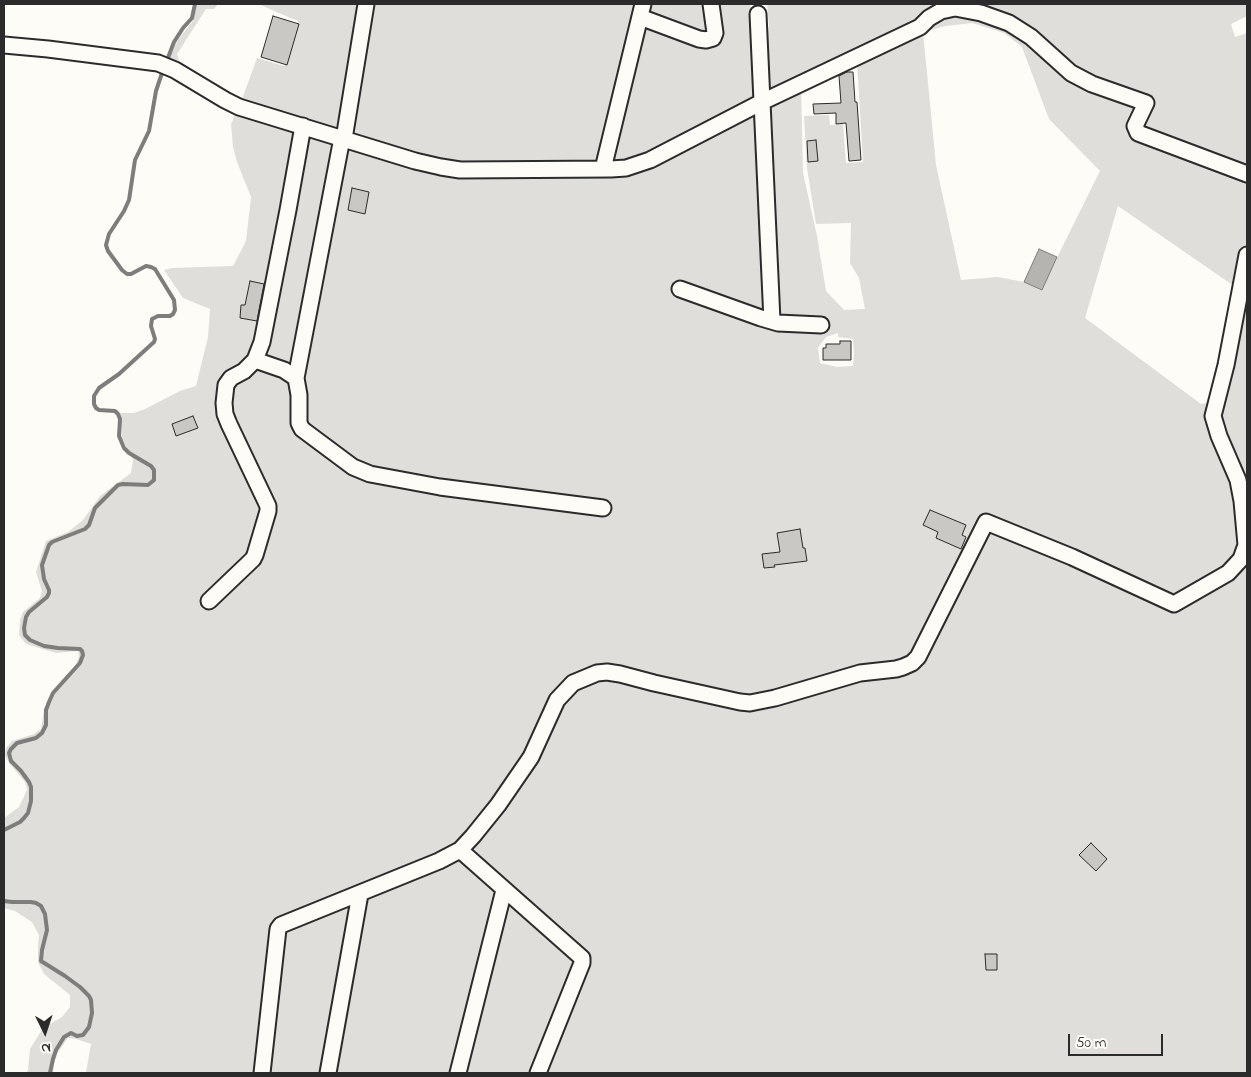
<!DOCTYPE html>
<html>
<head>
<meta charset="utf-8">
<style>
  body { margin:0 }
  #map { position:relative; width:1251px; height:1077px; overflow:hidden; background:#fdfcf7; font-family:"Indie Flower",sans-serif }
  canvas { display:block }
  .frame { position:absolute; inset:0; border:5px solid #2b2b2b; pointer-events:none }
  .north { position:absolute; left:20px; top:1007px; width:50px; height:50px; -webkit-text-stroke:4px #fdfcf7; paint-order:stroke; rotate:176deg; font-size:14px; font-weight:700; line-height:20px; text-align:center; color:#2b2b2b }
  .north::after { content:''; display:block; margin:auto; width:18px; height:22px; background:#2b2b2b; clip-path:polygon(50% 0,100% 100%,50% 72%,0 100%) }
  .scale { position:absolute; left:1068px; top:1034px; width:95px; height:22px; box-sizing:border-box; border:2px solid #2b2b2b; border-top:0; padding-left:6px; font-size:15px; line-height:18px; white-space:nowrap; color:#2b2b2b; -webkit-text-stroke:4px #fdfcf7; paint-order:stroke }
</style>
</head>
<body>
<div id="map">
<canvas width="1251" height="1077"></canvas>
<div class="frame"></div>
<div class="north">N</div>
<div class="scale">50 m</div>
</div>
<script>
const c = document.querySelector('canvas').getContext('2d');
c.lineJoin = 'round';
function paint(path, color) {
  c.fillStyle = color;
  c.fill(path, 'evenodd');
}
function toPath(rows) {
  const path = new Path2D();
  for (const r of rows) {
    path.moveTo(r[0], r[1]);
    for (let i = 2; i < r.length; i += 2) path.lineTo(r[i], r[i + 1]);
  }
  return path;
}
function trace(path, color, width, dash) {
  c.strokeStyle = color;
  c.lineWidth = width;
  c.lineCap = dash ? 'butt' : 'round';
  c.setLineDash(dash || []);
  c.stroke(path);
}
paint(toPath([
  [197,4,218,4,214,9,206,9,177,54,179,61,204,79,170,61,170,56,178,40,193,21],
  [259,4,750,4,752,30,766,42,769,26,767,4,1247,4,1247,16,1231,24,1235,37,1247,33,1247,1073,86,1073,91,1044,76,1039,68,1038,58,1052,54,1063,53,1073,26,1073,28,1070,30,1049,43,1028,62,1017,70,1007,70,995,44,974,38,962,38,947,39,935,32,922,15,911,4,908,4,818,19,807,27,790,25,782,9,763,5,755,6,748,12,741,34,734,41,729,44,709,53,690,76,665,79,656,78,651,56,653,26,644,19,635,20,620,23,612,40,598,42,591,36,572,46,541,68,532,83,520,100,496,131,473,133,460,122,438,120,413,134,413,145,409,180,391,196,386,208,337,210,309,183,298,164,270,172,268,233,266,246,241,251,197,237,162,233,147,231,124,241,102,257,58,284,66,298,21,274,11],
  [972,23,1004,33,1022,47,1049,119,1100,171,1041,290,1024,282,998,277,961,280,936,165,923,32,946,26],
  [857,61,863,162,846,163,843,124,830,125,829,115,804,116,807,168,816,224,851,223,850,263,859,278,865,309,844,310,826,291,817,236,803,173,801,88],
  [1118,206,1234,286,1208,403,1201,404,1085,318],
  [838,333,838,337,853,339,854,353,853,366,837,367,820,363,818,348,826,337]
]), '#dfdeda');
const water = toPath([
  [1039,249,1057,257,1042,290,1024,282,1039,249]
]);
paint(water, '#b5b4b1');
trace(water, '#7e7d7b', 1);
trace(toPath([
  [166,63,174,42,183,28,192,18,195,4],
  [4,830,20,822,24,818,28,813,31,801,31,787,29,782,21,771,11,761,9,753,11,749,17,743,36,738,42,733,46,725,46,710,49,702,53,693,80,663,83,655,82,651,80,649,58,648,44,646,30,640,25,635,24,628,26,617,29,612,47,597,49,593,49,590,44,579,42,565,49,545,52,542,85,529,89,525,95,508,118,485,123,484,148,485,154,480,154,470,151,466,129,453,124,448,119,436,120,419,118,414,115,411,99,410,96,408,94,404,94,396,99,388,119,374,154,342,155,339,151,326,152,319,158,316,170,316,173,314,175,310,174,300,155,269,151,267,146,266,131,274,127,274,122,270,108,251,106,245,109,234,124,211,129,200,135,160,149,131,156,91,163,70],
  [4,901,12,902,31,902,36,903,41,906,45,914,47,930,42,950,41,961,65,976,80,987,89,996,91,1000,92,1013,89,1027,83,1035,77,1036,71,1033,64,1037,56,1050,53,1059,50,1073]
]), '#7e7d7b', 4);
const building = toPath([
  [273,16,299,24,287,65,261,57,273,16],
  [847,72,853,72,855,102,857,102,861,160,849,161,846,123,836,124,836,113,814,114,813,104,841,103,839,76,847,72],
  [816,140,818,161,808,162,807,141,816,140],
  [352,188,369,192,365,214,348,210,352,188],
  [250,281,264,284,257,321,240,318,241,305,245,305,250,281],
  [840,341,851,341,851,360,823,360,823,348,826,348,826,344,840,344,840,341],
  [193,416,198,428,176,436,172,424,193,416],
  [930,510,966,525,962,535,966,537,961,549,936,538,938,532,923,525,930,510],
  [800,529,803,548,805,548,807,561,774,565,775,567,764,568,762,554,780,552,777,533,800,529],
  [1091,843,1107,859,1096,871,1079,855,1091,843],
  [985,954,997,954,997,970,986,970,985,954]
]);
paint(building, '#c9c8c4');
trace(building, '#2b2b2b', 1);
const minor = toPath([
  [758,14,772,321],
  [640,17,699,39,706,40,713,38,715,33,711,4],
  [4,45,48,49,158,63,175,70,225,100,239,107,415,161,441,167,460,170,611,169,626,168,650,160,762,102,920,27,929,18,941,11,955,8,981,13,1009,23,1031,37,1071,73,1092,84,1146,103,1135,126,1138,133,1247,174],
  [344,139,366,4],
  [603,169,643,4],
  [680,289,761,318,778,323,821,325],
  [255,360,284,370,296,378,299,395,299,423,302,429,353,467,370,474,440,487,603,508],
  [296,378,342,138],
  [209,601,253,559,255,555,268,511,268,506,229,424,225,414,224,403,226,385,231,378,244,371,255,360,262,342,288,210,303,126],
  [460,850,582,958,582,963,538,1073],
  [262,1073,278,929,281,925,439,861,460,850,473,836,498,805,531,757,557,700,573,683,597,673,607,672,620,674,654,683,740,702,750,703,775,698,860,673,896,669,903,667,912,663,918,657,986,522,1072,557,1174,604,1228,573,1241,559,1246,545,1242,501,1238,480,1219,436,1213,416,1226,365,1247,255],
  [328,1073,360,894],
  [458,1073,504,890]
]);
trace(minor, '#2b2b2b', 19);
trace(minor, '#fdfcf7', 15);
</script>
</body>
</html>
